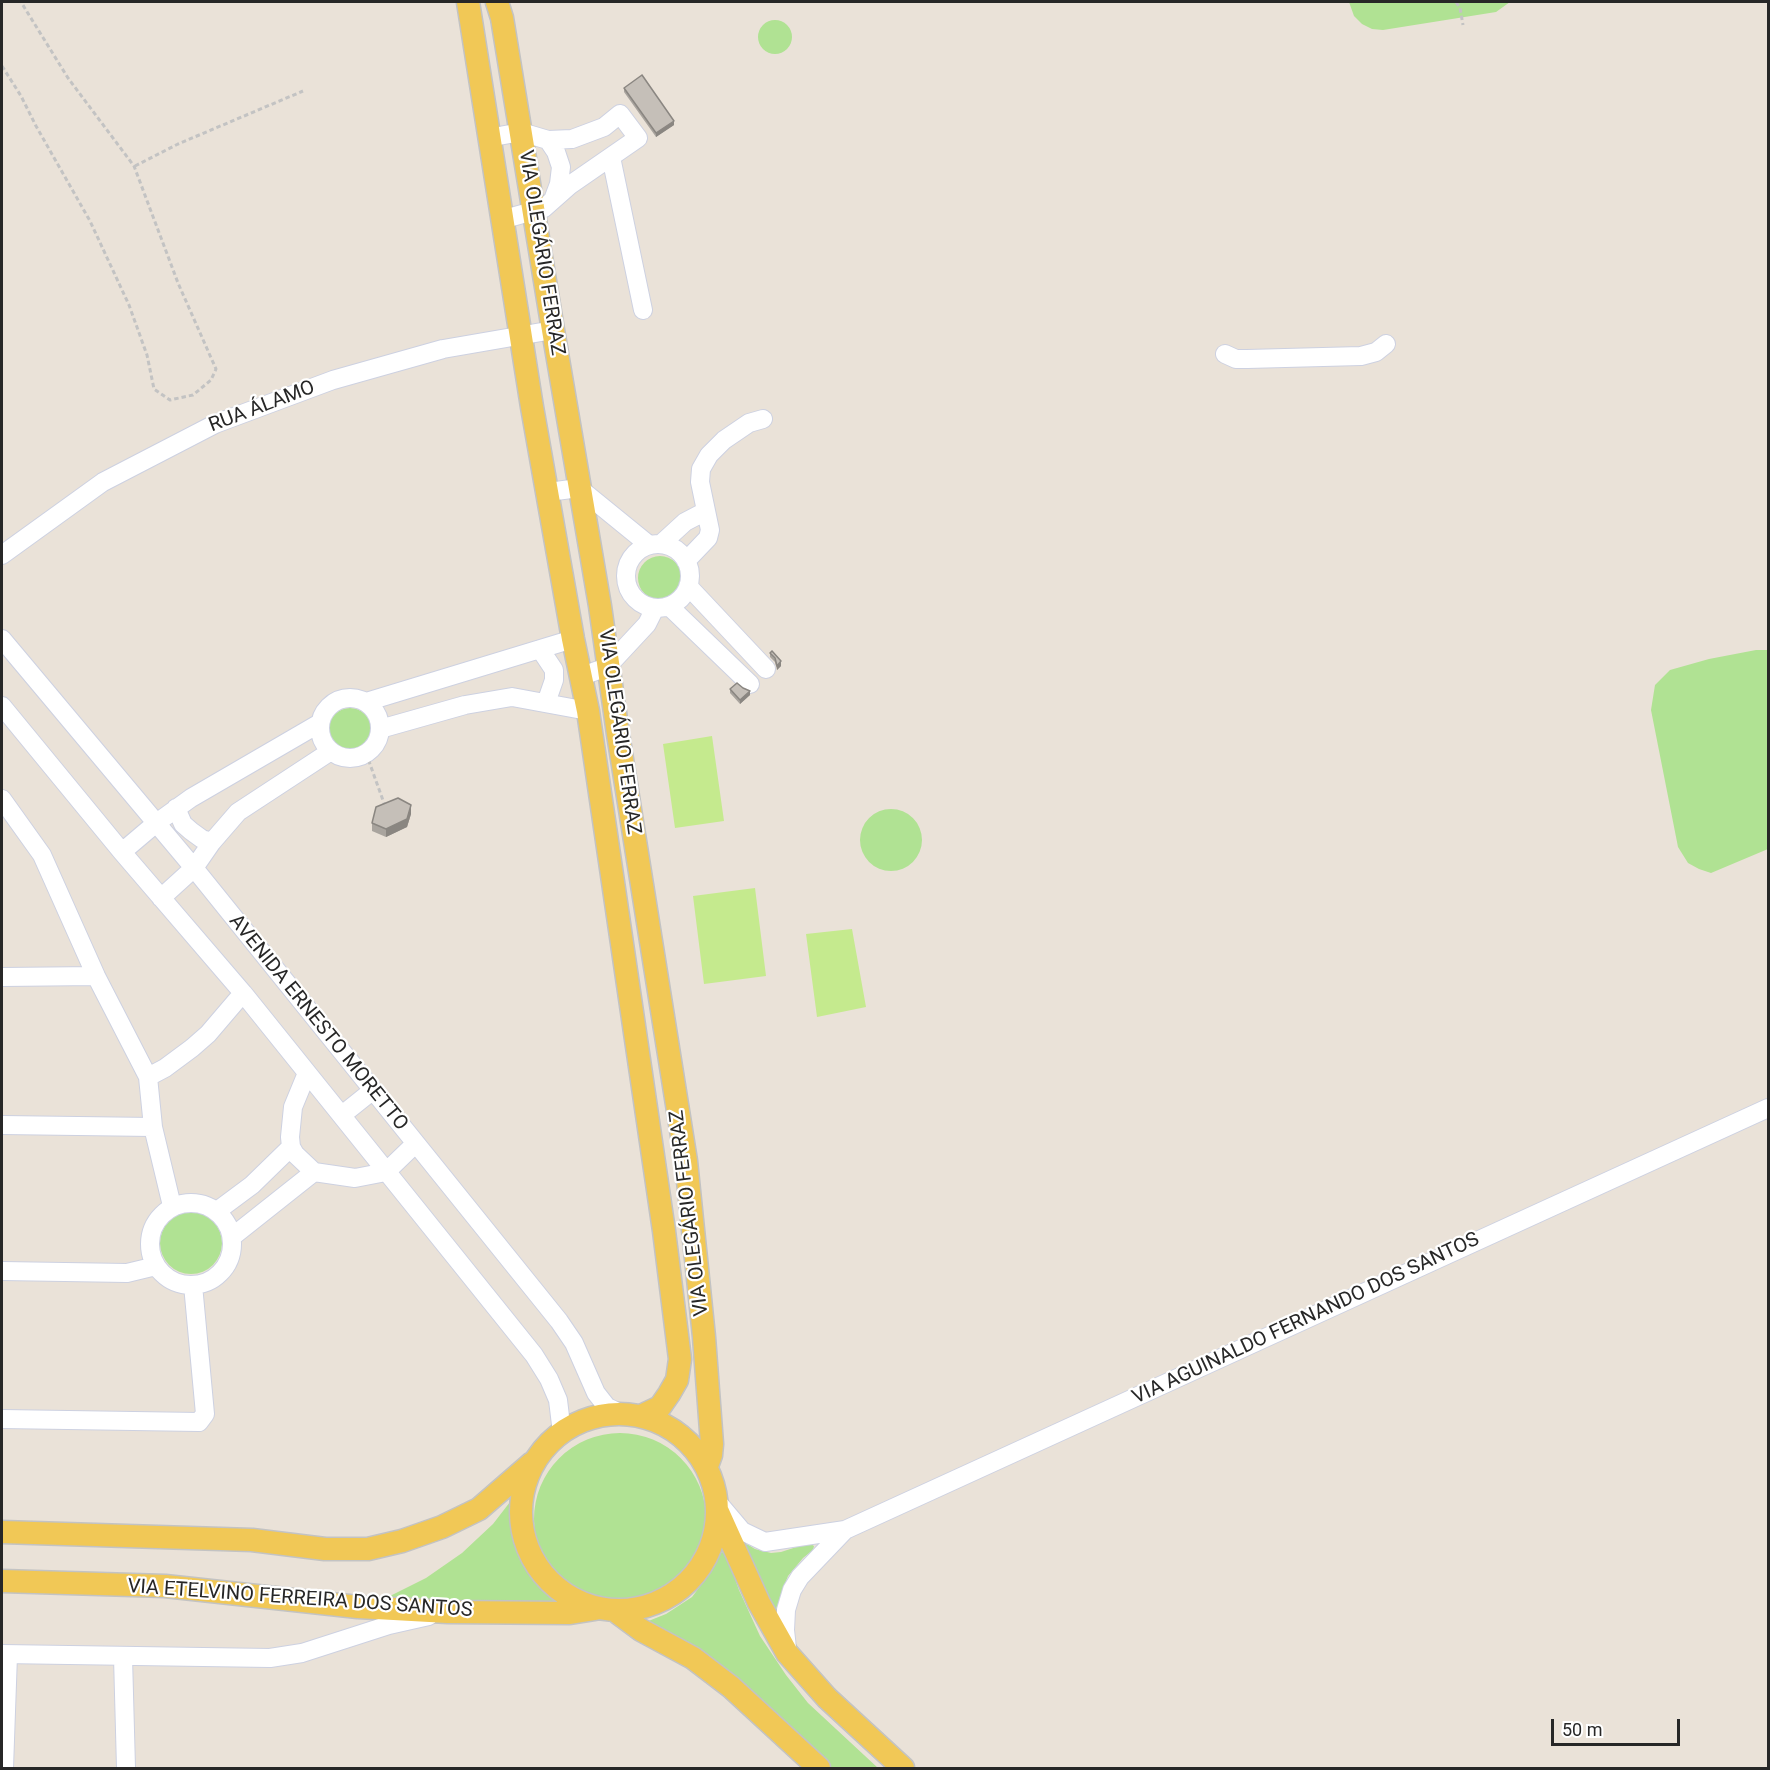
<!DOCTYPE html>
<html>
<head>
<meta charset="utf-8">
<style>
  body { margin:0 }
  #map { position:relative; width:1770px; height:1770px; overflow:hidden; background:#eae2d8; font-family:Roboto,sans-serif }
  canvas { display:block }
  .frame { position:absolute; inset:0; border:3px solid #272727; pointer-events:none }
  .scale { position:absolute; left:1551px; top:1719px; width:129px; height:27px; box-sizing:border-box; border:3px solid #272727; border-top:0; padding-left:8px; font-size:18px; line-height:21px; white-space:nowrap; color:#272727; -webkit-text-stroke:4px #fff; paint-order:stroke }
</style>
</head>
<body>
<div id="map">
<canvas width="1770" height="1770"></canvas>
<div class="frame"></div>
<div class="scale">50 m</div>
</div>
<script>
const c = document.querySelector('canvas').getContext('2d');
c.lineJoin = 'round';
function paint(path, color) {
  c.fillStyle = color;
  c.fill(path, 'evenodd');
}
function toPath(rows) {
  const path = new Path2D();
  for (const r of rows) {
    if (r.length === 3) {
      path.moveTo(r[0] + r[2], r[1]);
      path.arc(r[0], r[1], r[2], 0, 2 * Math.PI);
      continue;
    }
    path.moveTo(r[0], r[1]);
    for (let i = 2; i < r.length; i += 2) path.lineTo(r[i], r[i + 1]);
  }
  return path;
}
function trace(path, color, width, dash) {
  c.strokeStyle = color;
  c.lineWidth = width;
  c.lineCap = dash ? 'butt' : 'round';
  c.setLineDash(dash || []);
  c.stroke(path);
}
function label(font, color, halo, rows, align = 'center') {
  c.font = font + ' Roboto,sans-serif';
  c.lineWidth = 4.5;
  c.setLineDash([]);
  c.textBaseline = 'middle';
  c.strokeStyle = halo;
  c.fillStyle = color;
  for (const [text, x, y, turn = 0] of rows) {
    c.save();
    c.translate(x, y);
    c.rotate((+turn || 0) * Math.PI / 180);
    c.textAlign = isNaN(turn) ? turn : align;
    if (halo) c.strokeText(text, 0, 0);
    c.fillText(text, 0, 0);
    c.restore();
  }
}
paint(toPath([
  [1349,2,1510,2,1496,12,1383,30,1372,29,1362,24,1354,16],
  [775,37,17],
  [660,578,22],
  [1756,650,1768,650,1768,849,1711,873,1699,869,1688,863,1678,847,1651,710,1655,685,1670,670,1709,659],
  [350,729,21],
  [891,840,31],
  [191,1243,31],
  [620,1519,86],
  [520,1489,515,1523,523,1557,541,1586,568,1607,384,1599,426,1578,462,1553,493,1524],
  [809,1543,814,1546,813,1550,803,1558,788,1576,780,1597,778,1619,744,1546,747,1544,755,1549,771,1553,781,1552],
  [722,1552,726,1554,739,1590,760,1636,786,1675,808,1703,878,1768,831,1768,762,1705,646,1622,666,1614,692,1597,711,1572,717,1558]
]), '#b0e293');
paint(toPath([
  [712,736,724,821,675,828,663,744],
  [755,888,766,976,704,984,693,896],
  [852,929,866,1007,817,1017,806,934]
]), '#c5ea8e');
const minor = toPath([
  [488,138,521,132,548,140,572,139,604,127,620,114,638,138,570,185,544,208,501,220],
  [548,140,556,152,561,167,559,184,553,200],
  [611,157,643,310],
  [1225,354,1236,359,1247,359,1361,356,1376,352,1386,344],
  [548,492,579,488,649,545],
  [661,544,685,522,706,511],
  [658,576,32],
  [2,555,103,482,215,424,333,380,443,349,553,330],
  [686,561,708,538,710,530,700,482,701,469,709,455,724,440,749,423,763,419],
  [688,586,766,669],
  [669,606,750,684],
  [2,639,194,868,559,1321,574,1343,596,1393,607,1407,622,1414],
  [540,649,554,670,554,680,546,703],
  [582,676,607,667,647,624,655,608],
  [350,728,30],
  [366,702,573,639],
  [2,706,122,852,243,993,534,1355,549,1379,558,1400,562,1433],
  [380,729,465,705,512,697,588,711],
  [2,799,42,855,96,976,148,1077,153,1127,172,1206],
  [176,808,183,824,191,831,202,839,212,842],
  [122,852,155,824,191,798,320,723],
  [161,898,194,868,212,842,238,812,331,751],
  [2,977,96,976],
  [307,1073,293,1107,290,1137,291,1147,295,1154,314,1172,355,1178,386,1172,415,1144],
  [148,1077,165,1068,192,1048,208,1034,243,993],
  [342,1115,372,1091],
  [2,1125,153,1127],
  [191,1244,41],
  [217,1211,252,1185,291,1147],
  [232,1237,314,1172],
  [2,1271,127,1273,156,1266],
  [2,1419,199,1422,205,1414,193,1285],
  [720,1505,742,1531,765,1542,845,1530,1768,1108],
  [787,1648,785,1630,786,1610,792,1590,800,1577,845,1530],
  [2,1654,270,1658,302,1653,389,1625,429,1616],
  [123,1657,126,1768],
  [4,1768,8,1655]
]);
const major = toPath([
  [468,2,532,407,573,639,588,711,664,1231,680,1359,677,1380,669,1394,660,1407,641,1416],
  [497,2,502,18,553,330,600,606,618,734,686,1161,704,1337,712,1444,711,1455,707,1466],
  [619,1512,98],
  [718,1512,759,1603,787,1653,827,1698,903,1768],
  [2,1532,252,1540,325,1549,368,1549,402,1541,442,1527,479,1509,532,1463],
  [2,1581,165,1586,358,1607,448,1612,570,1613,595,1609],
  [614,1610,641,1630,693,1658,731,1687,819,1768]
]);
trace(minor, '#cdd1e1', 20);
trace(major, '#c3c3c3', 25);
trace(toPath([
  [1456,2,1460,8,1463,25],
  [2,66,21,96,36,126,90,221,129,305,147,355,154,389,170,400,193,395,211,380,216,369,178,283,134,166,68,78,21,2],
  [135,166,178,144,303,91],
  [366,753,385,806]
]), '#c3c3c3', 3, [4.5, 3]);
trace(minor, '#fff', 18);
trace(major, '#f1c856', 22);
paint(toPath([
  [624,88,674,125,656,137,624,92],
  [770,653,781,666,777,670,775,662,770,657],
  [730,689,750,695,740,704,730,693],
  [411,814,407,827,386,837,372,831,372,823]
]), '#a9a49e');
paint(toPath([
  [674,121,674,125,656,137,656,133],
  [781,661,781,666,777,670,777,666],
  [750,691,750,695,740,704,740,700],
  [411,805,411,814,407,827,386,837,386,829]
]), '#8a8681');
const building = toPath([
  [642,75,674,121,656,133,624,88,642,75],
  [772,651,781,661,777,666,775,658,770,653,772,651],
  [737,683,743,688,750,691,740,700,730,689,737,683],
  [398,798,411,805,407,819,386,829,372,823,376,807,398,798]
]);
paint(building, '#c5bfb8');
trace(building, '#8a8681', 1.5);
label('20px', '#272727', '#fff', [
  ["VIA OLEGÁRIO FERRAZ",541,253,81],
  ["RUA ÁLAMO",262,407,-21],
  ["VIA OLEGÁRIO FERRAZ",619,732,82],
  ["AVENIDA ERNESTO MORETTO",318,1023,51],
  ["VIA OLEGÁRIO FERRAZ",690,1213,-97],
  ["VIA AGUINALDO FERNANDO DOS SANTOS",1306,1319,-25],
  ["VIA ETELVINO FERREIRA DOS SANTOS",300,1599,4]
]);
</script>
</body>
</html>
